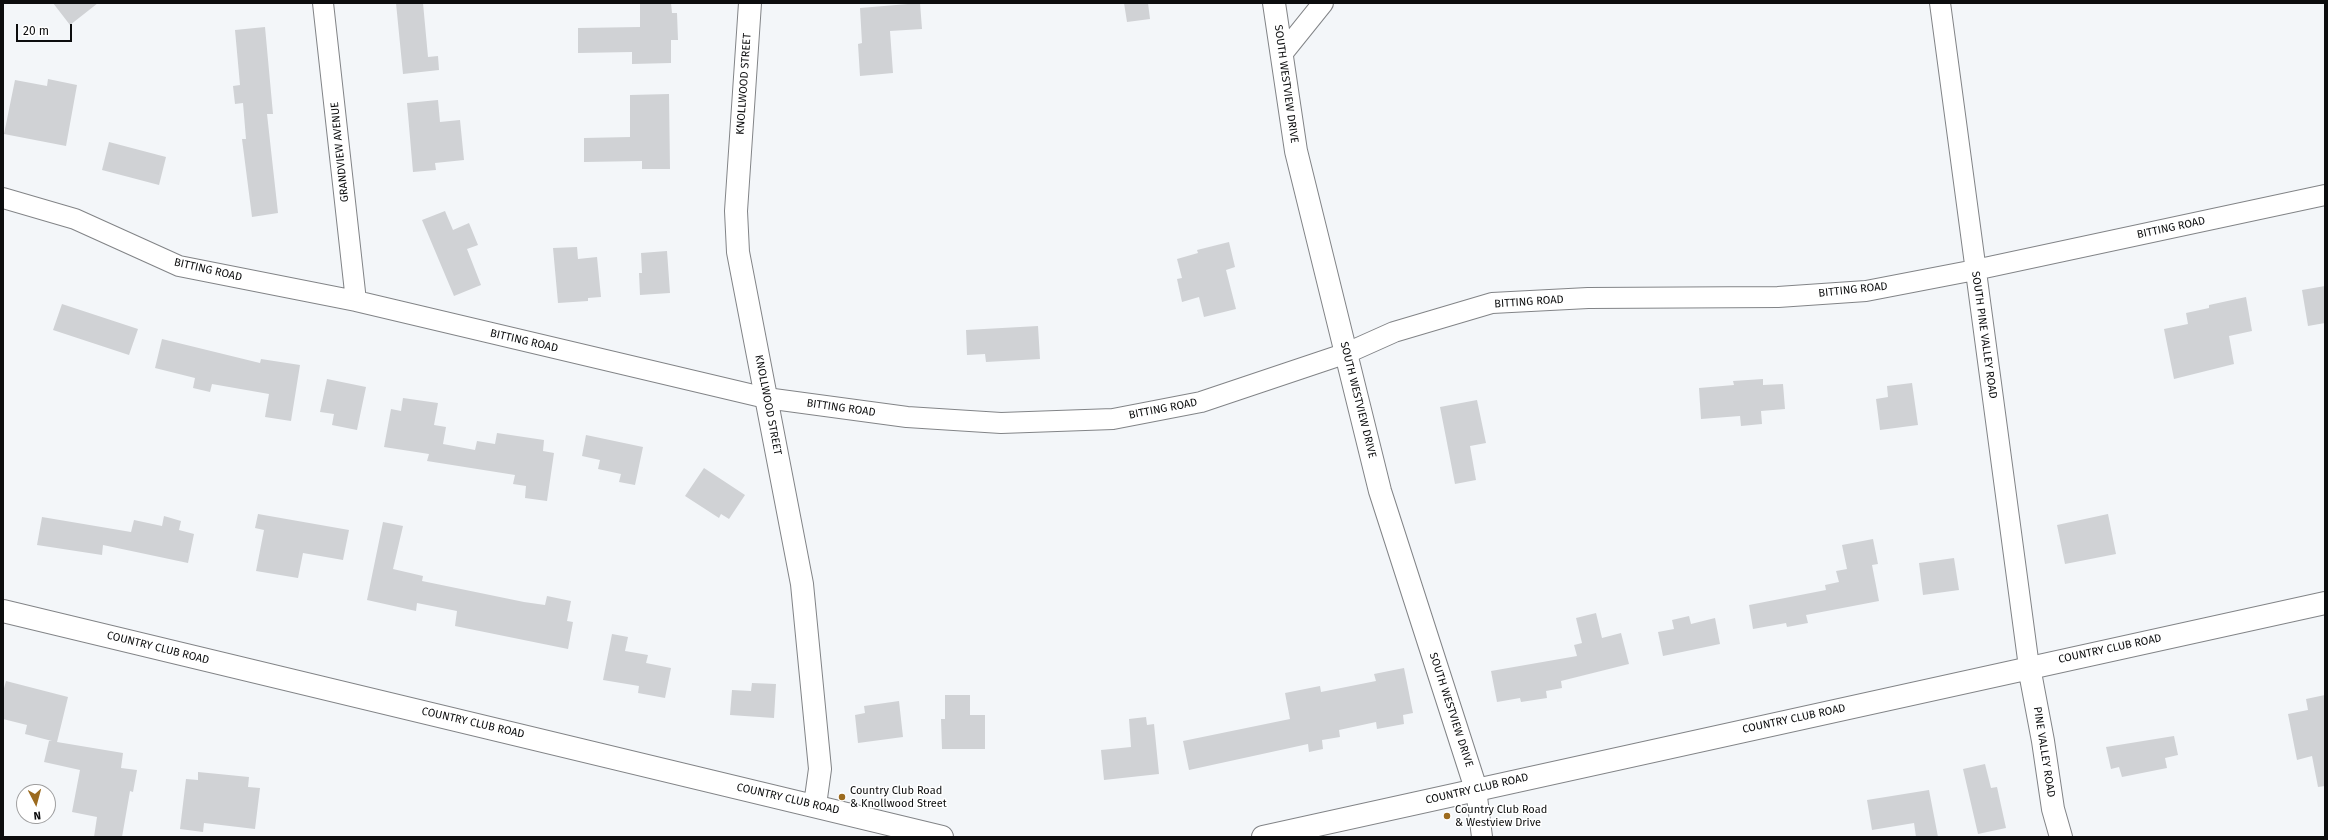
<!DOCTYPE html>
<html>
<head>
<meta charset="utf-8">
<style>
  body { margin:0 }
  #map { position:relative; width:2328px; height:840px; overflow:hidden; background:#f3f6f9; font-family:"Fira Sans",sans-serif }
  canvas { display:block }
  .frame { position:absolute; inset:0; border:4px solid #0c0d0e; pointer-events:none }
  .north { position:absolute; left:16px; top:784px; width:40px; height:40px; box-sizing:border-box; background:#fff; border:1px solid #9e9e9f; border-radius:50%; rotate:174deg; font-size:11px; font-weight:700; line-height:16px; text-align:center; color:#0c0d0e }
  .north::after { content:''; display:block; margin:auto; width:14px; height:18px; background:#9c6b1f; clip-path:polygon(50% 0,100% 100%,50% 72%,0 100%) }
  .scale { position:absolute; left:16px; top:24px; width:56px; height:18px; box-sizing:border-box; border:2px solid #0c0d0e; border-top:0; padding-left:5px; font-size:12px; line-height:14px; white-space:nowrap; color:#0c0d0e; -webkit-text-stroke:3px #fff; paint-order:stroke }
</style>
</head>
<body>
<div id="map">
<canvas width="2328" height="840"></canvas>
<div class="frame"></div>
<div class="north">N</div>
<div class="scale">20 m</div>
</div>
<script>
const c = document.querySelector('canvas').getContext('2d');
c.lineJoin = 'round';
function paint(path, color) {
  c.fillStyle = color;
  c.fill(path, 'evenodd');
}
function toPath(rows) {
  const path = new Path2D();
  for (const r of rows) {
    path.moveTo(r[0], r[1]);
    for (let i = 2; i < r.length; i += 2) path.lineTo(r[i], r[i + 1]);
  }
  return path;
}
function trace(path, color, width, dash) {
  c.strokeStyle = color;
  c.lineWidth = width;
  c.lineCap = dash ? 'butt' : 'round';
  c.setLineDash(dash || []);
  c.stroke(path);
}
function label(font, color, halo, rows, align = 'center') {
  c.font = font + ' "Fira Sans",sans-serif';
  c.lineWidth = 3;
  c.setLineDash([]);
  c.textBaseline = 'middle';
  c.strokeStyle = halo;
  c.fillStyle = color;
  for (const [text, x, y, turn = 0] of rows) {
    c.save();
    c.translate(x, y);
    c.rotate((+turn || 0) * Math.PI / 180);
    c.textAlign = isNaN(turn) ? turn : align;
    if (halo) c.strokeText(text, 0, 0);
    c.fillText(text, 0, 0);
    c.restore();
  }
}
paint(toPath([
  [53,3,98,3,70,25],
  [396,3,423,3,428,57,438,56,439,70,403,74],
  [640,3,671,3,672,13,677,13,678,40,671,40,671,63,632,64,632,52,578,53,578,28,640,27],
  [920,3,922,29,890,31,893,73,860,76,858,44,862,43,860,8],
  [1124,3,1148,3,1150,19,1127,22],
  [265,27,273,114,267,114,278,213,252,217,242,139,246,139,243,103,235,104,233,86,240,85,235,30],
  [48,79,77,85,66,146,4,134,15,80,47,86],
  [669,94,670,169,642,169,642,161,584,162,584,138,630,137,630,95],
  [438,100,440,122,460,120,464,160,435,163,436,170,413,172,407,103],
  [109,142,166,157,159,185,102,170],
  [445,211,453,230,469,223,478,245,467,249,481,285,454,296,422,220],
  [1229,242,1235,267,1226,270,1236,309,1204,317,1199,297,1182,302,1177,279,1182,278,1177,259,1198,253,1197,250],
  [577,247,578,259,597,257,601,297,588,298,588,301,558,303,553,248],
  [667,251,670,293,640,295,639,273,642,273,641,253],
  [2325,286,2325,323,2308,326,2302,290],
  [2246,297,2252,331,2229,336,2234,364,2174,379,2164,329,2188,324,2186,313,2209,308,2209,305],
  [62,304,138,329,129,355,53,330],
  [1038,326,1040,359,986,362,985,354,967,355,966,330],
  [162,339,260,363,261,359,300,365,291,421,265,417,269,394,212,384,210,392,193,388,195,378,155,368],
  [327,379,366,387,357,430,332,425,334,414,320,412],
  [1763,379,1763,385,1783,384,1785,409,1761,411,1762,424,1741,426,1740,416,1701,419,1699,388,1734,385,1733,381],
  [1912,383,1918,425,1880,430,1876,399,1888,397,1887,386],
  [403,398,438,403,434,425,446,427,443,444,475,450,477,441,495,444,497,433,544,440,543,451,554,453,547,501,525,498,526,486,513,484,515,475,427,461,429,454,384,447,391,409,401,411],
  [1477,400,1486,443,1470,446,1476,480,1455,484,1440,407],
  [586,435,643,447,635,485,619,482,621,474,598,469,600,460,582,456],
  [704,468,745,495,729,519,721,514,719,518,685,496],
  [258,514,349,530,343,560,303,553,298,578,256,571,264,530,255,528],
  [2108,514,2116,554,2065,564,2057,525],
  [164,516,181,521,179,530,194,534,188,563,103,545,102,555,37,545,42,517,131,532,134,520,162,526],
  [383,522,403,526,393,569,423,576,422,581,524,602,545,605,547,596,571,601,567,621,573,622,568,649,455,626,457,611,417,603,416,611,367,600],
  [1873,539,1878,564,1872,565,1879,601,1806,615,1808,623,1787,627,1786,623,1753,629,1749,605,1826,590,1825,585,1839,582,1836,571,1847,569,1842,545],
  [1954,558,1959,590,1923,595,1919,563],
  [1596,613,1602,638,1621,633,1629,664,1561,681,1562,688,1546,691,1547,698,1521,702,1520,698,1497,702,1491,671,1577,656,1574,645,1582,643,1576,618],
  [1689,616,1691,624,1715,618,1720,644,1663,656,1658,632,1674,629,1672,620],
  [612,634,628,637,625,651,648,655,646,663,671,668,665,698,638,693,639,686,603,680],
  [1404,668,1413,713,1403,715,1404,724,1377,729,1376,722,1339,730,1340,737,1322,740,1323,749,1309,752,1308,744,1189,770,1183,741,1290,719,1285,693,1320,686,1321,692,1376,681,1374,674],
  [6,681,68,697,57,742,123,753,121,768,137,770,133,792,130,791,122,837,94,837,97,817,72,812,80,770,44,762,49,741,52,741,25,734,27,725,3,719,3,692],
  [752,683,776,684,774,718,730,715,732,690,751,691],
  [945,695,970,695,970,715,985,715,985,749,942,749,941,719,945,719],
  [2325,695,2325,786,2318,787,2312,756,2297,760,2288,714,2308,710,2306,699],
  [899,701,903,737,858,743,855,715,865,713,864,706],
  [1146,717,1147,725,1154,724,1159,774,1104,780,1101,750,1131,747,1129,719],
  [2174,736,2178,755,2165,758,2167,768,2122,777,2119,767,2111,769,2106,747],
  [1985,764,1991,788,1997,787,2006,828,1978,834,1963,769],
  [198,772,249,777,248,787,260,788,255,829,204,823,203,832,180,829,186,779,198,780],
  [1929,790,1938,837,1916,837,1914,823,1872,830,1867,800]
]), '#d0d2d5');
const street = toPath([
  [323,3,356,301],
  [1940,3,2029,667],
  [1282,54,1323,3],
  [3,198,75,219,179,266,356,301,766,398,907,417,1001,423,1113,419,1201,402,1347,353,1394,332,1492,303,1588,298,1778,297,1866,291,1975,270,2325,195],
  [1476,789,1482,837]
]);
const secondary = toPath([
  [750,3,736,211,738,252,802,584,820,769,815,805],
  [1274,3,1296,151,1380,491,1476,789],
  [3,611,942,837],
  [2029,667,2043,741,2053,809,2061,837],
  [1263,837,2325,603]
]);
trace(street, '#828487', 22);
trace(secondary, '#828487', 24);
trace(street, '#fff', 20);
trace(secondary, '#fff', 22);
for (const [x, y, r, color] of [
  [842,797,4,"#9c6b1f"],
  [1447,816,4,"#9c6b1f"]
]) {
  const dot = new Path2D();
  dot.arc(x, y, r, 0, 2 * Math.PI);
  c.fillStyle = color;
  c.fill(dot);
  trace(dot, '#fff', 1.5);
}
label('11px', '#0c0d0e', '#fff', [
  ["KNOLLWOOD STREET",744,84,-86],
  ["SOUTH WESTVIEW DRIVE",1286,84,82],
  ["GRANDVIEW AVENUE",340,152,-96],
  ["BITTING ROAD",2171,228,-12],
  ["BITTING ROAD",208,270,13],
  ["BITTING ROAD",1853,290,-6],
  ["BITTING ROAD",1529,302,-4],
  ["SOUTH PINE VALLEY ROAD",1984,335,82],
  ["BITTING ROAD",524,341,13],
  ["SOUTH WESTVIEW DRIVE",1358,400,76],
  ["KNOLLWOOD STREET",768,405,79],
  ["BITTING ROAD",841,408,8],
  ["BITTING ROAD",1163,409,-11],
  ["COUNTRY CLUB ROAD",158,648,14],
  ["COUNTRY CLUB ROAD",2110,649,-12],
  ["SOUTH WESTVIEW DRIVE",1451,710,72],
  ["COUNTRY CLUB ROAD",1794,719,-12],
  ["COUNTRY CLUB ROAD",473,723,13],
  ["PINE VALLEY ROAD",2044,752,81],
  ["COUNTRY CLUB ROAD",1477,789,-13],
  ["COUNTRY CLUB ROAD",788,799,13]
]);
label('11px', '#0c0d0e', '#fff', [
  ["Country Club Road",850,791],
  ["& Knollwood Street",850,804],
  ["Country Club Road",1455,810],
  ["& Westview Drive",1455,823]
], 'left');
</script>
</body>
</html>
